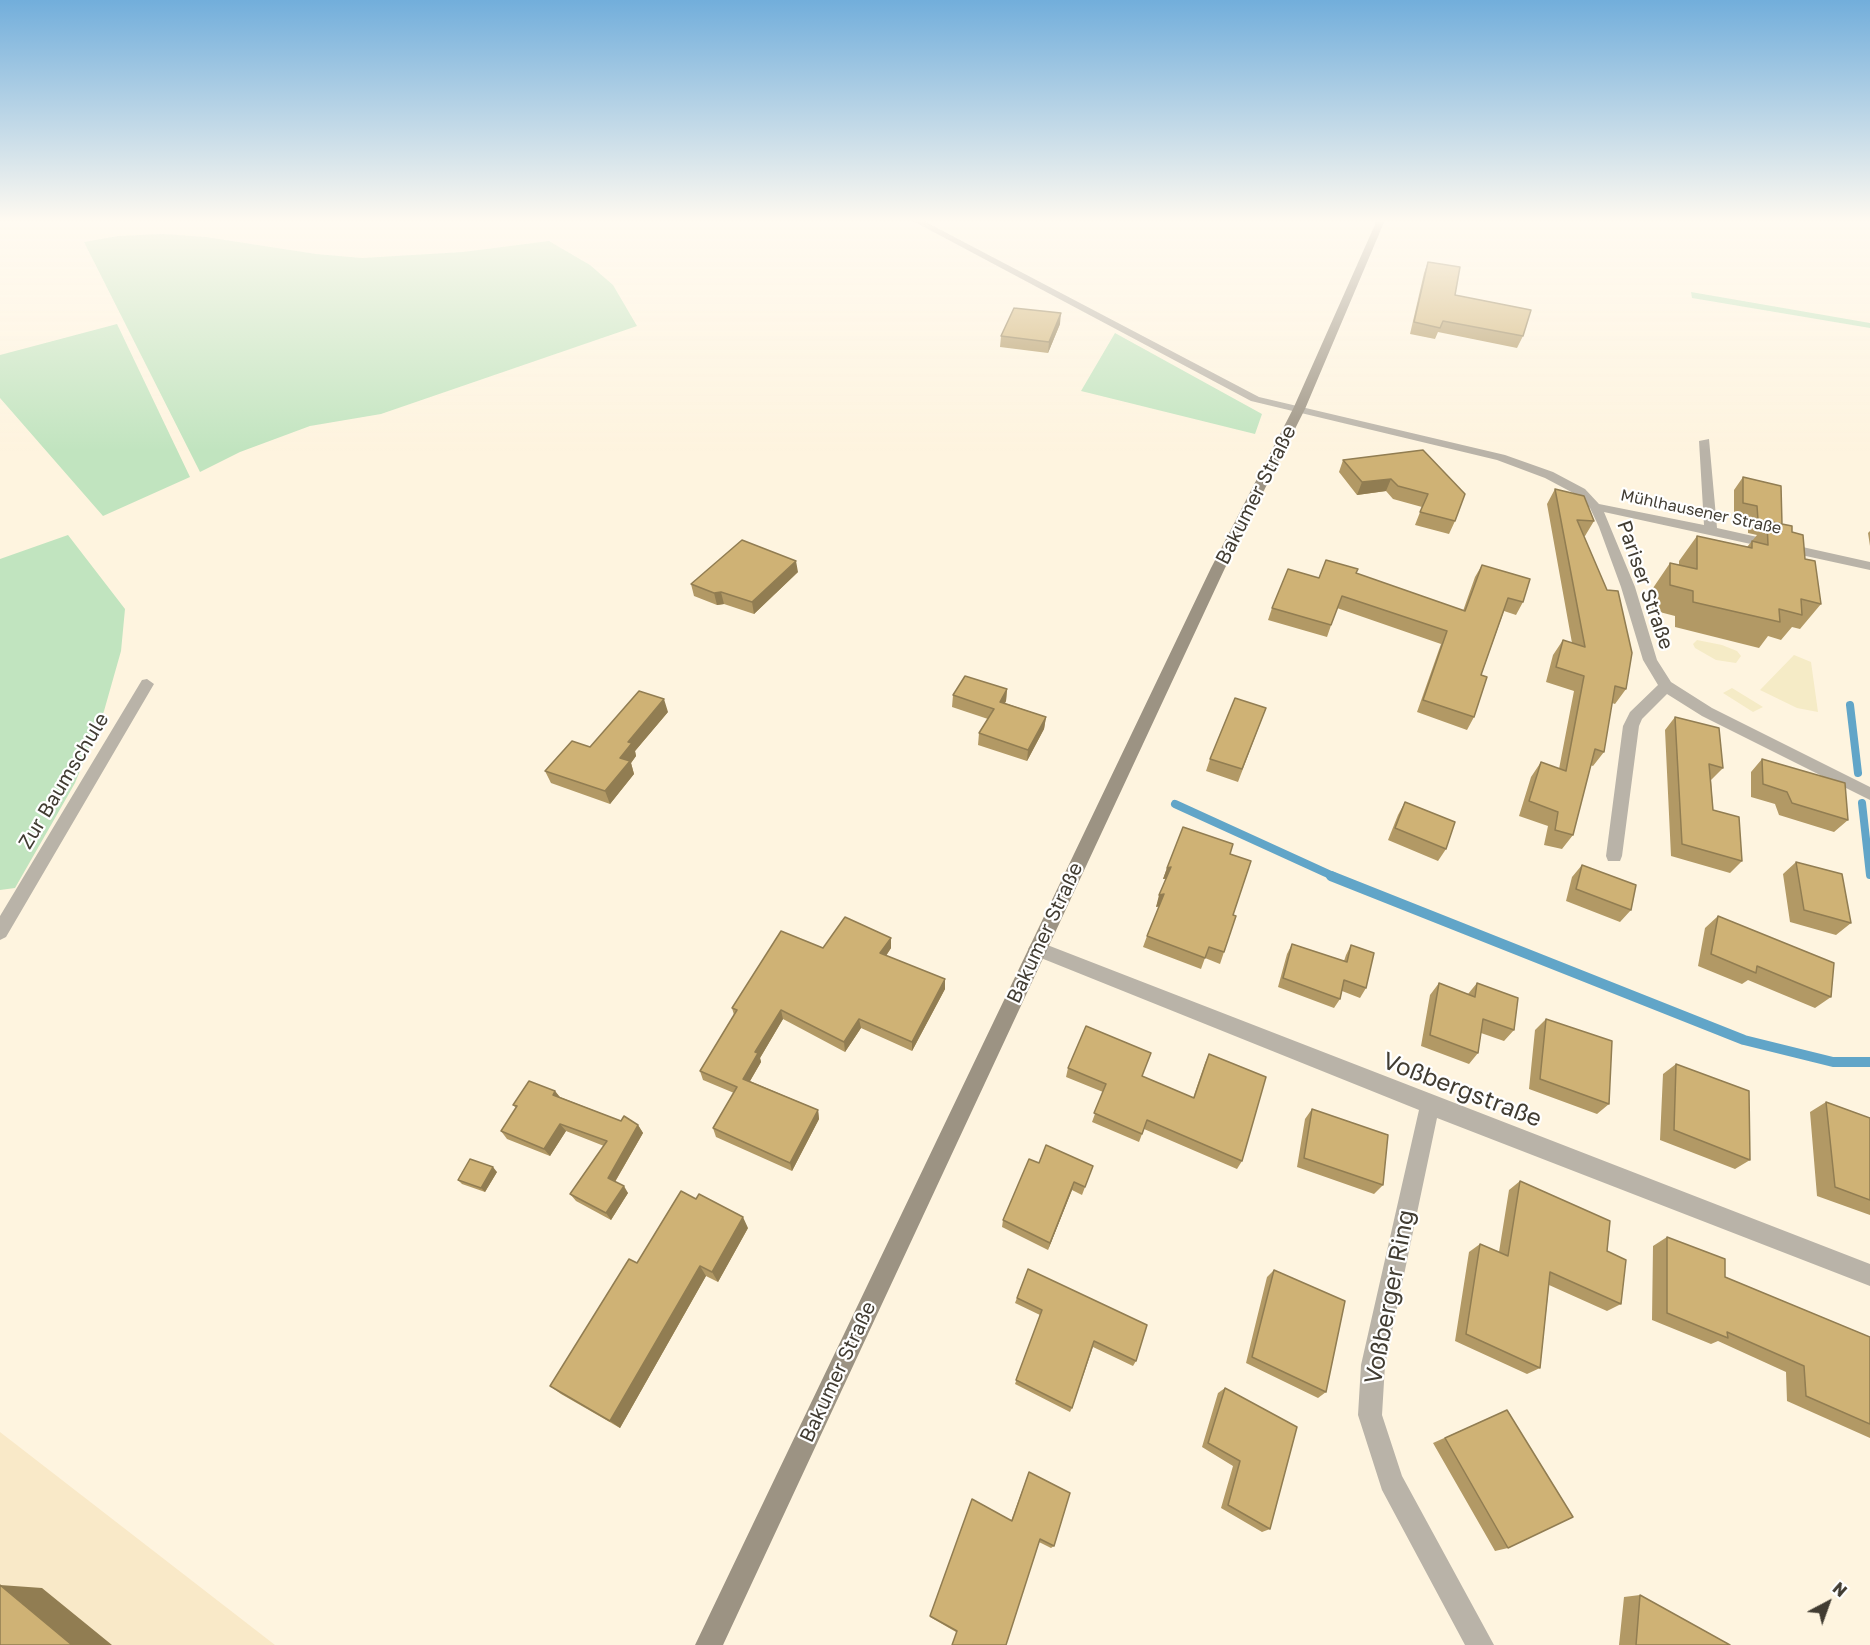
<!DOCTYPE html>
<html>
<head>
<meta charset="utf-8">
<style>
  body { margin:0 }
  #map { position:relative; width:1870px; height:1645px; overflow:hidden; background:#fef4df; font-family:"Golos Text",sans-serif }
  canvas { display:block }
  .north { position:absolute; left:1798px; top:1573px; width:60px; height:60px; -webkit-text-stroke:4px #fff; paint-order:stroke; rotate:41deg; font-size:16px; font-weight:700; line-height:24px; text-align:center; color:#413c32 }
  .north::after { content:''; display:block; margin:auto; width:21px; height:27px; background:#413c32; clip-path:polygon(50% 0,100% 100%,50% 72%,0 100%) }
</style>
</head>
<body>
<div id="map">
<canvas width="1870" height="1645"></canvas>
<div class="north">N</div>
</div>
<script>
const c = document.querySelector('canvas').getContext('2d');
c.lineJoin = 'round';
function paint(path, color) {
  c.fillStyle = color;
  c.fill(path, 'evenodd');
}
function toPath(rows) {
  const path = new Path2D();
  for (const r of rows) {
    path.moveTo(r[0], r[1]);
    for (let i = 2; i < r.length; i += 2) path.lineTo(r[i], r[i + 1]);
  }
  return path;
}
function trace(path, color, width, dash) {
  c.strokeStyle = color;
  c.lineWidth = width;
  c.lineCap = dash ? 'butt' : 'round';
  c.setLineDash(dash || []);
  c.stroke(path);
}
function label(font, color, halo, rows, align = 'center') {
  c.font = font + ' "Golos Text",sans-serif';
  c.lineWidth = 4.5;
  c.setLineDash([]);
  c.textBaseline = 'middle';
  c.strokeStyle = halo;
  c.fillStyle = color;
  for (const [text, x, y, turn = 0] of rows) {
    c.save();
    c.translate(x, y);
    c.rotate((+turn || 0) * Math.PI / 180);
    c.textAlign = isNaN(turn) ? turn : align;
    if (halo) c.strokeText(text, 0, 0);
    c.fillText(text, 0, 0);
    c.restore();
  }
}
paint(toPath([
  [0,1432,275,1645,0,1645]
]), '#f9e9c8');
paint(toPath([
  [164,234,206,237,316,254,362,258,463,252,549,241,590,265,613,285,637,326,381,414,310,426,240,452,200,472,84,242,118,236],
  [1691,292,1870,323,1870,328,1692,298],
  [117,324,190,477,103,516,0,398,0,355],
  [1115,333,1262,414,1255,434,1081,391],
  [68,535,125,609,121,651,104,711,75,783,15,888,0,890,0,559]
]), '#c1e4bf');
paint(toPath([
  [1697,640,1722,645,1737,651,1741,656,1736,663,1716,660,1695,648,1693,644],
  [1794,655,1811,662,1818,712,1797,708,1760,690],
  [1732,688,1763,707,1753,712,1723,693]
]), '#f5ebc6');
trace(toPath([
  [1850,705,1858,773],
  [1862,803,1870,875],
  [1175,804,1335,877]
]), '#61a5c8', 8);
trace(toPath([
  [1331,876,1744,1040,1833,1062,1870,1062]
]), '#61a5c8', 10);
paint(toPath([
  [911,220,922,220,1259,397,1505,455,1553,472,1585,489,1599,504,1704,525,1699,441,1709,439,1717,528,1870,562,1870,570,1604,512,1635,587,1657,660,1671,682,1712,708,1870,787,1870,800,1702,716,1667,694,1642,719,1639,726,1622,856,1620,861,1608,861,1606,856,1623,726,1630,712,1658,685,1643,660,1621,587,1599,527,1590,508,1577,495,1545,478,1497,460,1251,401,911,220],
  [147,679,154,684,6,937,0,940,0,916,142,680,147,679],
  [1037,941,1870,1264,1870,1286,1437,1118,1385,1365,1382,1415,1402,1476,1494,1645,1465,1645,1382,1490,1358,1415,1361,1365,1419,1110,1031,954,1028,949,1031,944,1037,941]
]), '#b9b3a8');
paint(toPath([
  [1377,220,1385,220,1305,409,1225,568,723,1645,695,1645,1211,568,1293,409,1377,220]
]), '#9c9383');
paint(toPath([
  [1428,262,1455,295,1523,336,1517,348,1438,332,1435,339,1410,334,1424,273],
  [1060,324,1048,353,1000,347,1001,336],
  [1423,450,1455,521,1449,534,1415,525,1422,507,1393,499,1386,491,1357,495,1339,472,1343,460],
  [1743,477,1782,524,1792,532,1805,559,1821,604,1800,629,1792,627,1781,640,1768,636,1759,648,1675,627,1675,616,1652,610,1653,588,1670,563,1679,565,1679,561,1697,536,1747,547,1757,535,1748,533,1748,519,1734,516,1734,490],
  [1555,489,1594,521,1585,536,1584,536,1626,689,1615,704,1612,703,1604,752,1593,766,1590,765,1573,835,1562,849,1544,845,1548,826,1519,816,1531,777,1541,762,1559,769,1574,691,1546,682,1553,655,1563,640,1572,643,1547,504],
  [1870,531,1870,546,1868,533],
  [1482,565,1523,602,1516,615,1504,611,1481,675,1474,717,1467,730,1417,712,1441,644,1337,608,1327,637,1268,620,1272,608,1319,578,1356,573,1463,611,1475,577],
  [798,572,754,614,724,604,717,605,694,596,691,584],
  [1007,689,1006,701,1005,703,1046,717,1044,729,1027,761,978,745,979,733,988,719,952,707,953,695],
  [1266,708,1238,782,1206,771,1210,759],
  [668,712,635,751,636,756,631,763,634,774,610,804,551,783,545,771,590,747],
  [1675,717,1723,768,1711,780,1713,810,1742,861,1730,873,1671,856,1665,730],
  [1762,759,1848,820,1834,832,1779,815,1775,804,1751,797,1751,772],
  [1405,802,1446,849,1438,861,1388,840,1398,815],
  [1230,854,1233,915,1224,952,1220,964,1205,958,1201,969,1143,947,1147,936,1159,906,1156,907,1166,879,1163,879,1167,868],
  [1796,862,1851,923,1836,935,1790,922,1783,874],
  [1582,865,1631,910,1620,922,1566,901,1572,877],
  [1718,916,1831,997,1815,1008,1748,980,1742,984,1698,966,1705,928],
  [891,938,891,948,886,956,945,989,912,1051,861,1028,845,1052,783,1019,760,1058,761,1062,750,1081,818,1110,819,1119,792,1171,716,1137,713,1128,734,1093,703,1080,700,1071,734,1015,732,1008,823,948],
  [1292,944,1344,961,1346,955,1351,945,1366,988,1360,998,1342,991,1340,999,1334,1008,1278,987,1287,954],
  [1439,983,1468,994,1477,983,1514,1030,1504,1041,1481,1033,1478,1053,1469,1064,1421,1046,1430,995],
  [1546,1019,1609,1104,1597,1114,1529,1089,1535,1030],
  [1209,1054,1242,1161,1237,1169,1144,1129,1139,1142,1092,1122,1103,1092,1066,1077,1068,1068,1142,1076,1193,1098,1205,1063],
  [1676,1064,1750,1160,1735,1169,1660,1140,1663,1074],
  [555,1091,560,1097,621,1121,638,1125,643,1133,615,1182,628,1193,611,1220,576,1201,570,1194,604,1146,566,1131,550,1156,507,1139,501,1131,516,1108,513,1105],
  [1826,1102,1870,1118,1870,1215,1817,1196,1810,1112],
  [1312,1109,1383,1185,1374,1194,1297,1167,1305,1119],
  [1039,1163,1093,1166,1082,1195,1072,1190,1048,1250,1002,1227,1003,1220],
  [497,1172,485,1192,462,1184,458,1180],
  [1520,1181,1607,1251,1621,1304,1607,1311,1549,1285,1540,1368,1527,1374,1455,1341,1469,1252,1480,1244,1499,1252,1509,1190],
  [748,1228,718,1282,706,1276,620,1428,561,1394,550,1386,637,1263],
  [1667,1237,1725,1277,1870,1337,1870,1438,1787,1401,1786,1372,1718,1341,1711,1344,1652,1320,1653,1246],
  [1028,1269,1136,1361,1133,1366,1093,1347,1072,1408,1070,1412,1015,1384,1040,1315,1015,1303],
  [1274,1270,1326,1392,1318,1398,1246,1363,1267,1277],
  [1225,1388,1270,1529,1262,1532,1221,1508,1233,1466,1202,1447,1218,1393],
  [1507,1410,1508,1548,1495,1551,1433,1443],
  [1029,1472,1054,1546,1051,1548,1039,1542,956,1632,930,1617,1011,1521],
  [1640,1595,1730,1645,1619,1645,1624,1597]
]), '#b29965');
paint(toPath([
  [1061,313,1060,324,1048,353,1049,342],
  [1391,479,1386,491,1357,495,1362,482],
  [796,561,798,572,754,614,752,602],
  [721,592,724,604,717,605,714,593],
  [1007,689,1006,701,999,714,1000,702],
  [664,699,668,712,635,751,636,756,631,763,634,774,610,804,605,791,628,742],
  [1046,717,1044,729,1027,761,1028,750],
  [1171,867,1167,878,1163,879,1167,868],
  [1164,894,1161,906,1156,907,1159,895],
  [891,938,891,948,881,963,880,953],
  [945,979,945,989,912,1051,912,1042],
  [781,1010,783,1019,760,1058,761,1062,746,1088,743,1079,755,1052],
  [859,1019,861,1028,845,1052,844,1042],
  [555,1091,561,1099,553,1095],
  [818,1110,819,1119,792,1171,790,1163],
  [560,1124,566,1131,550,1156,544,1149],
  [638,1125,643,1133,613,1185,608,1178],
  [493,1167,497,1172,485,1192,481,1188],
  [1074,1182,1072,1190,1048,1250,1050,1243],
  [624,1186,628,1193,611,1220,606,1213],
  [743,1217,748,1228,718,1282,712,1272],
  [700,1266,706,1276,620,1428,610,1421],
  [0,1585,42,1588,112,1645,72,1645]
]), '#917d52');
const building = toPath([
  [1428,262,1460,267,1455,295,1531,310,1523,336,1443,321,1440,328,1414,322,1428,262],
  [1014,308,1061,313,1049,342,1001,336,1014,308],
  [1423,450,1465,494,1455,521,1420,512,1428,494,1398,486,1391,479,1362,482,1343,460,1423,450],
  [1743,477,1781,486,1782,524,1758,520,1757,506,1743,503,1743,477],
  [1555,489,1584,496,1594,521,1577,520,1607,590,1618,591,1632,653,1626,689,1615,686,1604,752,1595,749,1573,835,1555,830,1558,812,1529,801,1541,762,1566,771,1584,676,1556,667,1563,640,1585,647,1555,489],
  [1767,521,1792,526,1792,532,1803,535,1805,559,1815,561,1821,604,1801,599,1802,615,1779,609,1780,622,1693,602,1693,591,1670,585,1670,563,1697,569,1697,536,1752,548,1752,541,1768,545,1767,521],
  [742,540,796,561,752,602,721,592,714,593,691,584,742,540],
  [1326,560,1358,569,1356,573,1465,611,1482,565,1530,579,1523,602,1508,598,1481,675,1487,677,1474,717,1423,700,1447,631,1342,596,1331,625,1272,608,1288,569,1319,578,1326,560],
  [965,676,1007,689,1000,702,1046,717,1028,750,979,733,994,709,953,695,965,676],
  [639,691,664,699,628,742,632,743,620,758,630,761,605,791,545,771,572,741,590,747,639,691],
  [1235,698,1266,708,1242,769,1210,759,1235,698],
  [1675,717,1719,728,1723,768,1709,764,1713,810,1739,817,1742,861,1682,844,1675,717],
  [1762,759,1845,783,1848,820,1792,803,1787,792,1763,784,1762,759],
  [1405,802,1455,822,1446,849,1395,828,1405,802],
  [1183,827,1233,844,1230,854,1251,861,1233,915,1236,916,1224,952,1209,947,1205,958,1147,936,1164,894,1159,895,1171,867,1167,868,1183,827],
  [1796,862,1842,874,1851,923,1804,910,1796,862],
  [1582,865,1636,885,1631,910,1576,889,1582,865],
  [1718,916,1834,963,1831,997,1757,966,1756,973,1711,954,1718,916],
  [845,917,891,938,880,953,945,979,912,1042,859,1019,844,1042,781,1010,755,1052,758,1053,743,1079,818,1110,790,1163,713,1128,737,1087,700,1071,737,1010,732,1008,781,931,823,948,845,917],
  [1292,944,1347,962,1351,945,1374,953,1366,988,1344,980,1340,999,1283,978,1292,944],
  [1439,983,1475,997,1477,983,1518,998,1514,1030,1483,1019,1478,1053,1430,1035,1439,983],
  [1546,1019,1612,1041,1609,1104,1540,1079,1546,1019],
  [1086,1026,1151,1053,1142,1076,1194,1098,1209,1054,1266,1077,1242,1161,1147,1120,1142,1134,1094,1113,1106,1084,1068,1068,1086,1026],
  [1676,1064,1749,1091,1750,1160,1674,1130,1676,1064],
  [529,1081,555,1091,553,1095,621,1121,624,1116,638,1125,608,1178,624,1186,606,1213,570,1194,607,1141,560,1124,544,1149,501,1131,517,1106,513,1105,529,1081],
  [1826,1102,1870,1118,1870,1200,1835,1187,1826,1102],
  [1312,1109,1388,1135,1383,1185,1304,1158,1312,1109],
  [1046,1145,1093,1166,1085,1187,1074,1182,1050,1243,1003,1220,1029,1159,1039,1163,1046,1145],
  [470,1159,493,1167,481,1188,458,1180,470,1159],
  [1520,1181,1610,1221,1607,1251,1626,1260,1621,1304,1550,1272,1540,1368,1466,1334,1480,1244,1508,1256,1520,1181],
  [681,1191,696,1199,699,1194,743,1217,712,1272,700,1266,610,1421,550,1386,629,1259,637,1263,681,1191],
  [1667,1237,1725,1259,1725,1277,1870,1337,1870,1424,1806,1396,1804,1366,1727,1332,1728,1338,1667,1313,1667,1237],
  [1028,1269,1147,1325,1136,1361,1094,1341,1072,1408,1016,1380,1042,1310,1017,1298,1028,1269],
  [1274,1270,1345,1301,1326,1392,1252,1357,1274,1270],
  [1225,1388,1297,1427,1270,1529,1228,1505,1240,1461,1208,1443,1225,1388],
  [1507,1410,1573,1517,1508,1548,1445,1438,1507,1410],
  [1029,1472,1070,1493,1054,1546,1040,1539,1006,1645,952,1645,957,1631,930,1616,972,1499,1012,1521,1029,1472],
  [0,1585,72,1645,0,1645,0,1585],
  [1640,1595,1730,1645,1636,1645,1640,1595]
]);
paint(building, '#cfb275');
trace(building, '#917d52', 1.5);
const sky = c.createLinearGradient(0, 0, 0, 451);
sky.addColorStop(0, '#72aedb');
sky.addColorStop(0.49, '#fffaf1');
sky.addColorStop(1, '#fffaf100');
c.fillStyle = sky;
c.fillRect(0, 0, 1870, 451);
label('16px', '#413c32', '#fff', [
  ["Mühlhausener Straße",1701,512,12]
]);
label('20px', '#413c32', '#fff', [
  ["Bakumer Straße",1256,495,-63],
  ["Pariser Straße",1645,585,71],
  ["Zur Baumschule",64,781,-59],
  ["Bakumer Straße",1045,933,-65],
  ["Bakumer Straße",838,1372,-65]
]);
label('24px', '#413c32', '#fff', [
  ["Voßbergstraße",1462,1090,21],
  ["Voßberger Ring",1390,1297,-79]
]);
</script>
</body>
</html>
